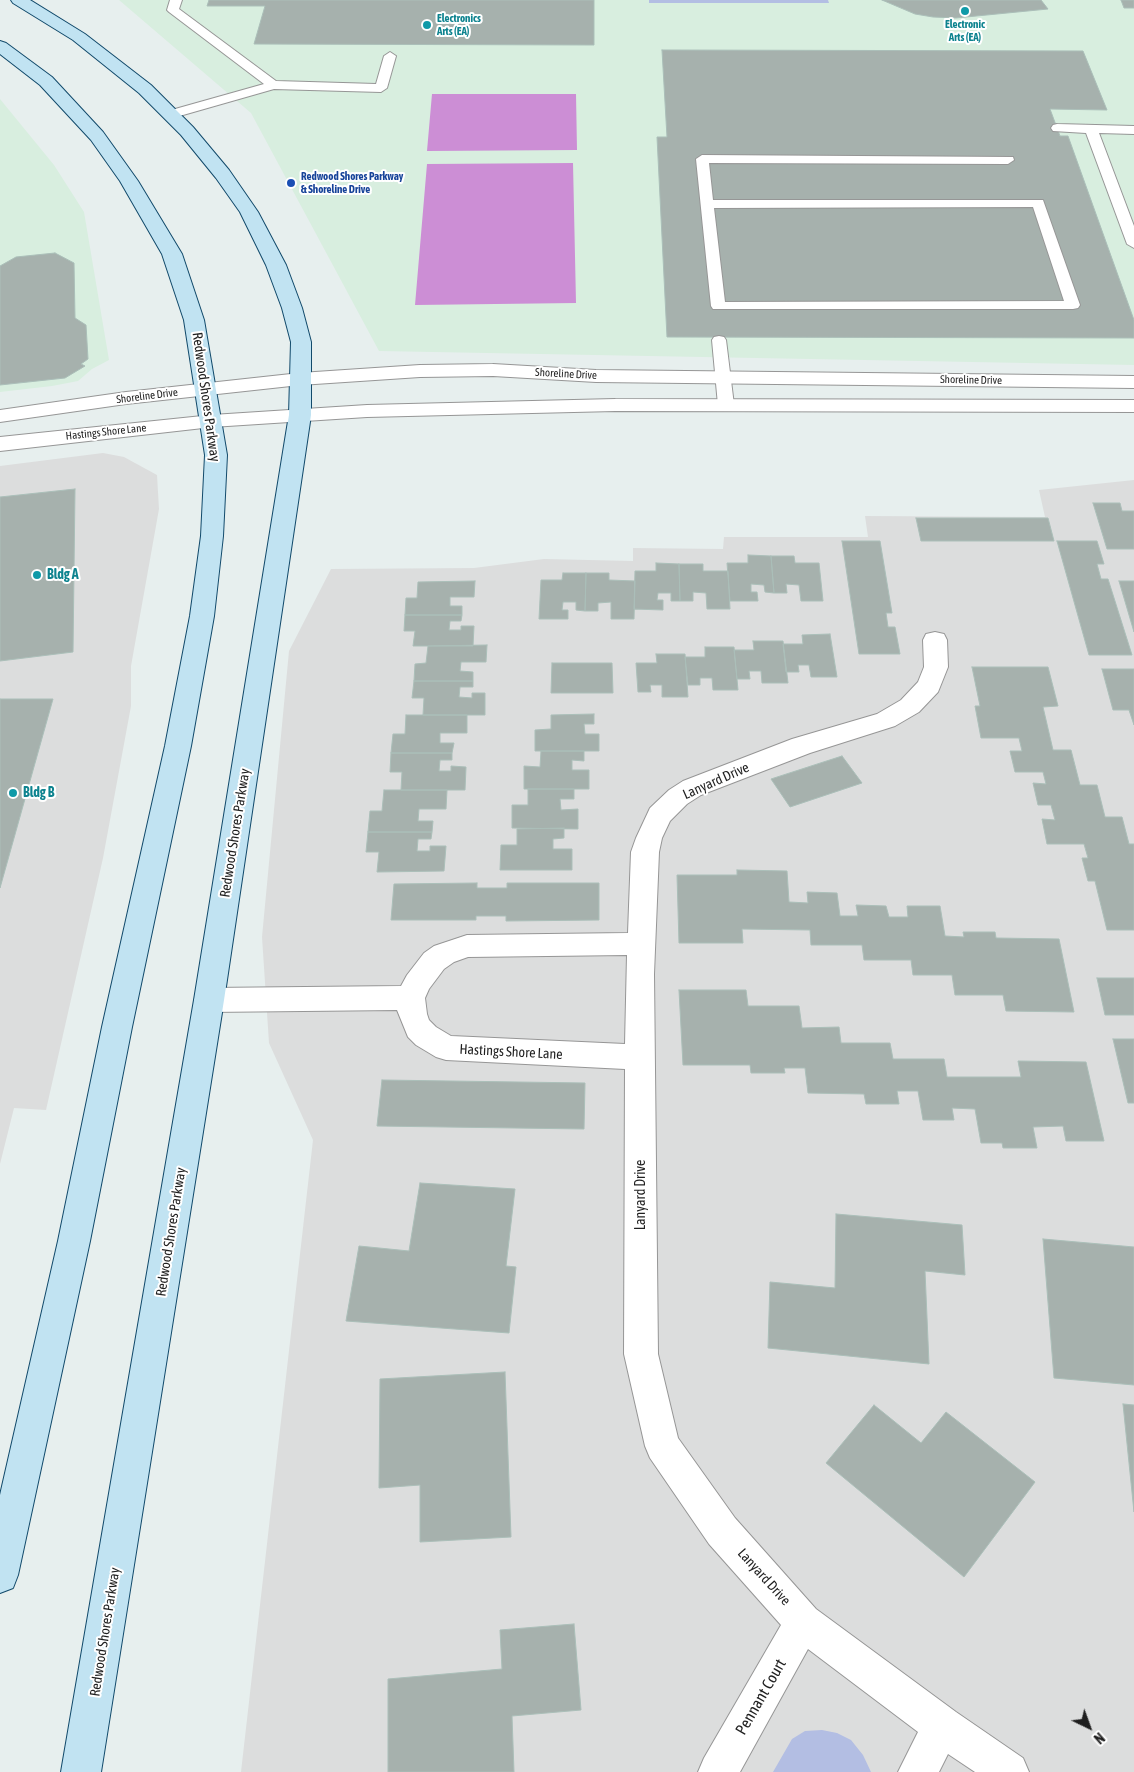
<!DOCTYPE html>
<html>
<head>
<meta charset="utf-8">
<style>
  body { margin:0 }
  #map { position:relative; width:1134px; height:1772px; overflow:hidden; background:#e7efee; font-family:"Asap Condensed",sans-serif }
  canvas { display:block }
  .north { position:absolute; left:1064px; top:1702px; width:50px; height:50px; -webkit-text-stroke:4px #fff; paint-order:stroke; rotate:138deg; font-size:14px; font-weight:700; line-height:20px; text-align:center; color:#1f1f1f }
  .north::after { content:''; display:block; margin:auto; width:18px; height:22px; background:#1f1f1f; clip-path:polygon(50% 0,100% 100%,50% 72%,0 100%) }
</style>
</head>
<body>
<div id="map">
<canvas width="1134" height="1772"></canvas>
<div class="north">N</div>
</div>
<script>
const c = document.querySelector('canvas').getContext('2d');
c.lineJoin = 'round';
function paint(path, color) {
  c.fillStyle = color;
  c.fill(path, 'evenodd');
}
function toPath(rows) {
  const path = new Path2D();
  for (const r of rows) {
    path.moveTo(r[0], r[1]);
    for (let i = 2; i < r.length; i += 2) path.lineTo(r[i], r[i + 1]);
  }
  return path;
}
function trace(path, color, width, dash) {
  c.strokeStyle = color;
  c.lineWidth = width;
  c.lineCap = dash ? 'butt' : 'round';
  c.setLineDash(dash || []);
  c.stroke(path);
}
function label(font, color, halo, rows, align = 'center') {
  c.font = font + ' "Asap Condensed",sans-serif';
  c.lineWidth = 4;
  c.setLineDash([]);
  c.textBaseline = 'middle';
  c.strokeStyle = halo;
  c.fillStyle = color;
  for (const [text, x, y, turn = 0] of rows) {
    c.save();
    c.translate(x, y);
    c.rotate((+turn || 0) * Math.PI / 180);
    c.textAlign = isNaN(turn) ? turn : align;
    if (halo) c.strokeText(text, 0, 0);
    c.fillText(text, 0, 0);
    c.restore();
  }
}
paint(toPath([
  [103,453,124,457,157,475,159,509,131,666,131,706,103,858,46,1110,14,1108,0,1164,0,466],
  [1134,480,1134,1772,241,1772,313,1140,269,1043,262,937,289,651,331,569,474,568,544,559,633,561,633,548,723,549,724,537,868,537,865,516,1045,517,1039,490]
]), '#dcdddd');
paint(toPath([
  [119,0,1134,0,1134,365,379,351,251,113],
  [0,99,54,165,84,212,109,360,92,369,78,381,52,386,0,392]
]), '#d8eedf');
paint(toPath([
  [649,0,828,0,829,3,649,3],
  [822,1730,837,1733,851,1740,863,1755,871,1772,773,1772,792,1739,805,1731]
]), '#b3bee3');
paint(toPath([
  [432,94,576,94,577,150,427,151],
  [573,163,576,303,415,305,427,164]
]), '#cc8ed5');
const building = toPath([
  [209,0,594,0,594,45,254,44,265,6,207,6,209,0],
  [882,0,1041,0,1048,9,956,18,933,17,915,14,882,0],
  [1121,0,1134,0,1134,8,1124,8,1121,0],
  [662,50,1083,51,1107,110,1050,109,1060,136,1068,136,1134,320,1134,338,667,337,657,137,667,137,662,50],
  [55,253,74,263,75,318,86,325,88,359,81,364,85,366,65,378,0,385,0,266,16,257,55,253],
  [75,489,73,652,0,661,0,497,75,489],
  [1093,503,1120,503,1122,511,1134,511,1134,549,1107,549,1093,503],
  [916,518,1048,518,1054,541,921,541,916,518],
  [842,541,880,541,892,613,886,613,888,627,895,627,900,654,859,654,842,541],
  [1057,541,1097,541,1104,564,1097,564,1101,579,1108,579,1132,655,1089,655,1057,541],
  [748,555,771,556,774,593,765,592,764,585,751,584,751,592,757,592,758,601,730,601,727,563,748,563,748,555],
  [771,556,794,556,795,563,819,563,823,601,801,601,799,585,786,584,787,593,774,593,771,556],
  [656,563,679,564,680,601,671,601,671,593,658,593,657,600,663,600,663,610,634,609,635,571,656,571,656,563],
  [679,564,703,564,703,571,728,571,730,609,707,609,706,593,693,592,693,601,680,601,679,564],
  [563,573,586,573,585,611,576,610,576,602,563,602,562,610,568,610,568,619,539,619,541,580,562,580,563,573],
  [586,573,609,573,609,580,635,581,634,619,611,619,611,602,598,603,598,611,585,611,586,573],
  [475,581,474,597,450,597,450,606,462,606,462,615,405,615,406,598,417,598,418,582,475,581],
  [1119,581,1134,581,1134,632,1119,581],
  [405,615,462,615,461,621,450,621,449,630,461,630,461,626,474,626,473,646,413,646,415,631,404,631,405,615],
  [830,634,837,677,811,677,809,665,798,665,799,672,786,672,783,644,803,644,802,635,830,634],
  [753,641,783,641,788,683,762,683,761,671,749,671,750,679,737,679,734,650,754,650,753,641],
  [487,645,486,662,461,662,460,671,473,672,473,681,414,681,415,664,426,663,428,646,487,645],
  [705,647,734,647,738,690,713,690,712,678,700,678,700,685,688,685,685,657,705,657,705,647],
  [656,654,685,654,688,697,662,697,662,685,650,685,651,692,638,692,636,663,657,663,656,654],
  [552,663,612,663,613,693,551,693,552,663],
  [972,667,1048,667,1058,706,1043,707,1053,750,1071,750,1080,785,1097,785,1105,817,1122,817,1129,844,1134,844,1134,930,1107,930,1095,881,1088,881,1082,858,1088,858,1084,844,1047,844,1042,819,1055,820,1051,805,1038,805,1033,783,1046,784,1043,772,1015,772,1010,751,1022,751,1019,738,981,738,975,706,980,706,972,667],
  [1102,669,1134,669,1134,725,1129,710,1113,710,1102,669],
  [414,681,473,681,473,687,460,687,459,697,472,698,472,693,485,693,485,715,423,715,424,698,412,698,414,681],
  [0,699,53,699,0,888,0,699],
  [594,714,594,724,584,724,585,734,599,734,599,751,535,751,535,730,551,729,551,715,594,714],
  [406,715,467,715,467,733,440,733,440,743,454,743,452,753,391,753,393,734,405,734,406,715],
  [541,751,584,751,584,761,572,760,572,770,589,770,589,789,524,789,524,766,540,767,541,751],
  [391,753,452,753,452,760,440,760,439,771,451,771,451,766,466,767,465,790,401,790,402,772,390,772,391,753],
  [842,756,862,783,790,807,771,779,842,756],
  [528,789,574,789,574,799,560,799,561,810,578,809,578,829,512,828,512,805,528,805,528,789],
  [384,790,447,790,446,809,419,809,418,821,433,821,432,832,368,832,370,811,382,811,384,790],
  [564,828,564,838,553,839,553,849,572,849,572,870,500,870,501,845,517,845,517,829,564,828],
  [368,832,432,832,431,839,418,839,417,851,430,851,430,846,446,846,444,871,377,872,379,852,366,852,368,832],
  [737,870,787,871,789,902,808,903,807,892,837,893,840,916,858,916,856,905,886,906,889,917,908,917,907,906,940,906,945,936,964,937,963,932,995,932,996,938,1059,939,1074,1012,1006,1011,1003,995,955,995,952,975,913,975,911,960,864,960,862,945,811,945,810,930,742,929,743,943,679,943,677,875,737,875,737,870],
  [477,883,477,888,507,888,507,883,599,883,599,920,506,921,506,916,476,916,476,920,391,920,394,884,477,883],
  [1097,978,1134,978,1134,1015,1105,1015,1097,978],
  [679,990,746,990,748,1006,799,1006,802,1028,839,1027,841,1043,890,1043,893,1059,944,1059,947,1077,1021,1077,1018,1061,1086,1062,1104,1141,1066,1141,1063,1126,1033,1127,1037,1148,1003,1148,1002,1143,981,1143,975,1109,952,1108,954,1120,923,1120,918,1091,897,1091,899,1104,866,1104,864,1094,808,1093,805,1068,784,1068,785,1073,751,1073,750,1065,683,1065,679,990],
  [1113,1039,1134,1039,1134,1103,1128,1103,1113,1039],
  [382,1080,585,1083,584,1129,377,1126,382,1080],
  [420,1183,515,1189,506,1266,516,1267,509,1333,346,1321,359,1246,409,1251,420,1183],
  [836,1214,962,1225,965,1275,925,1271,929,1364,768,1348,770,1282,835,1288,836,1214],
  [1043,1239,1134,1247,1134,1385,1054,1378,1043,1239],
  [505,1372,511,1537,420,1542,420,1485,379,1488,380,1379,505,1372],
  [1123,1404,1134,1405,1134,1512,1123,1404],
  [874,1405,921,1443,946,1412,1035,1482,964,1577,826,1463,874,1405],
  [574,1624,581,1710,512,1716,514,1772,388,1772,388,1679,502,1669,500,1630,574,1624]
]);
paint(building, '#a6b1ad');
trace(building, '#abbfb9', 1);
const service = toPath([
  [170,0,182,0,179,9,276,81,376,84,384,56,390,52,396,56,387,88,381,92,274,89,176,117,168,117,166,114,168,111,264,84,169,12,167,10,170,0],
  [1057,124,1134,126,1134,134,1099,133,1134,226,1134,248,1127,244,1086,133,1053,131,1051,128,1053,125,1057,124],
  [702,155,1013,157,1014,160,1008,164,709,163,713,200,1043,200,1080,305,1078,308,1073,309,713,309,711,306,696,159,702,155],
  [1033,207,1064,301,725,302,714,208,1033,207],
  [719,336,724,337,726,340,734,405,731,408,726,410,721,408,718,405,712,340,714,337,719,336]
]);
const minor = toPath([
  [935,632,944,634,947,640,948,667,938,692,919,712,895,726,810,753,701,795,687,804,670,821,662,838,659,852,654,974,658,1354,678,1438,735,1518,816,1609,956,1712,1023,1758,1029,1772,975,1772,948,1754,939,1772,898,1772,918,1732,808,1649,740,1772,698,1772,704,1758,781,1625,709,1544,650,1458,645,1446,624,1354,625,1069,446,1060,436,1057,416,1045,408,1037,397,1010,209,1012,199,1008,194,1000,199,992,209,988,401,986,407,975,424,953,434,946,467,935,628,933,631,852,636,838,650,808,669,790,683,781,792,739,877,714,901,700,918,682,924,667,923,640,926,634,935,632],
  [627,955,625,1044,451,1036,436,1027,429,1020,427,1014,425,998,429,989,444,969,454,962,468,957,627,955]
]);
const tertiary = toPath([
  [493,364,596,370,1134,376,1134,388,596,382,493,376,420,377,300,385,126,404,0,422,0,410,126,392,300,373,420,365,493,364],
  [615,399,1134,400,1134,412,615,411,367,417,212,427,0,451,0,437,212,415,367,405,615,399]
]);
const secondary = toPath([
  [11,0,30,0,85,34,151,85,193,127,229,170,258,212,286,265,302,308,311,342,311,415,224,1000,101,1772,61,1772,194,1000,289,415,291,342,282,308,266,265,240,212,216,178,181,135,139,93,73,40,13,3,11,0],
  [0,41,6,43,52,77,103,132,138,181,182,254,204,320,227,455,223,536,214,616,191,746,132,1027,90,1241,18,1575,13,1588,0,1593,0,1495,58,1241,102,1027,165,746,190,616,201,536,205,455,184,320,162,254,120,181,91,140,40,85,0,54,0,41]
]);
trace(service, '#969696', 2);
trace(minor, '#969696', 2);
trace(tertiary, '#969696', 2);
trace(secondary, '#124a6b', 2);
paint(service, '#fff');
paint(minor, '#fff');
paint(tertiary, '#fff');
paint(secondary, '#c1e3f2');
for (const [x, y, r, color] of [
  [965,11,5,"#0f9aa8"],
  [427,25,5,"#0f9aa8"],
  [291,183,5,"#1a4fb4"],
  [37,575,5,"#0f9aa8"],
  [13,793,5,"#0f9aa8"]
]) {
  const dot = new Path2D();
  dot.arc(x, y, r, 0, 2 * Math.PI);
  c.fillStyle = color;
  c.fill(dot);
  trace(dot, '#fff', 2);
}
label('bold 11px', '#0d838f', '#fff', [
  ["Electronics",437,19],
  ["Arts (EA)",437,32],
  ["Electronic",965,25,"center"],
  ["Arts (EA)",965,38,"center"]
], 'left');
label('bold 11px', '#164399', '#fff', [
  ["Redwood Shores Parkway",301,177],
  ["& Shoreline Drive",301,190]
], 'left');
label('11px', '#1f1f1f', '#fff', [
  ["Shoreline Drive",566,374,3],
  ["Shoreline Drive",971,380,1],
  ["Shoreline Drive",147,396,-7],
  ["Hastings Shore Lane",106,432,-6]
]);
label('14px', '#1f1f1f', '#fff', [
  ["Redwood Shores Parkway",206,397,82],
  ["Lanyard Drive",716,781,-24],
  ["Redwood Shores Parkway",235,833,-81],
  ["Hastings Shore Lane",511,1052,3],
  ["Lanyard Drive",641,1195,-90],
  ["Redwood Shores Parkway",171,1232,-81],
  ["Lanyard Drive",764,1577,48],
  ["Redwood Shores Parkway",105,1632,-81]
]);
label('bold 14px', '#0d838f', '#fff', [
  ["Bldg A",47,575],
  ["Bldg B",23,793]
], 'left');
label('16px', '#1f1f1f', '#fff', [
  ["Pennant Court",761,1697,-60]
]);
</script>
</body>
</html>
